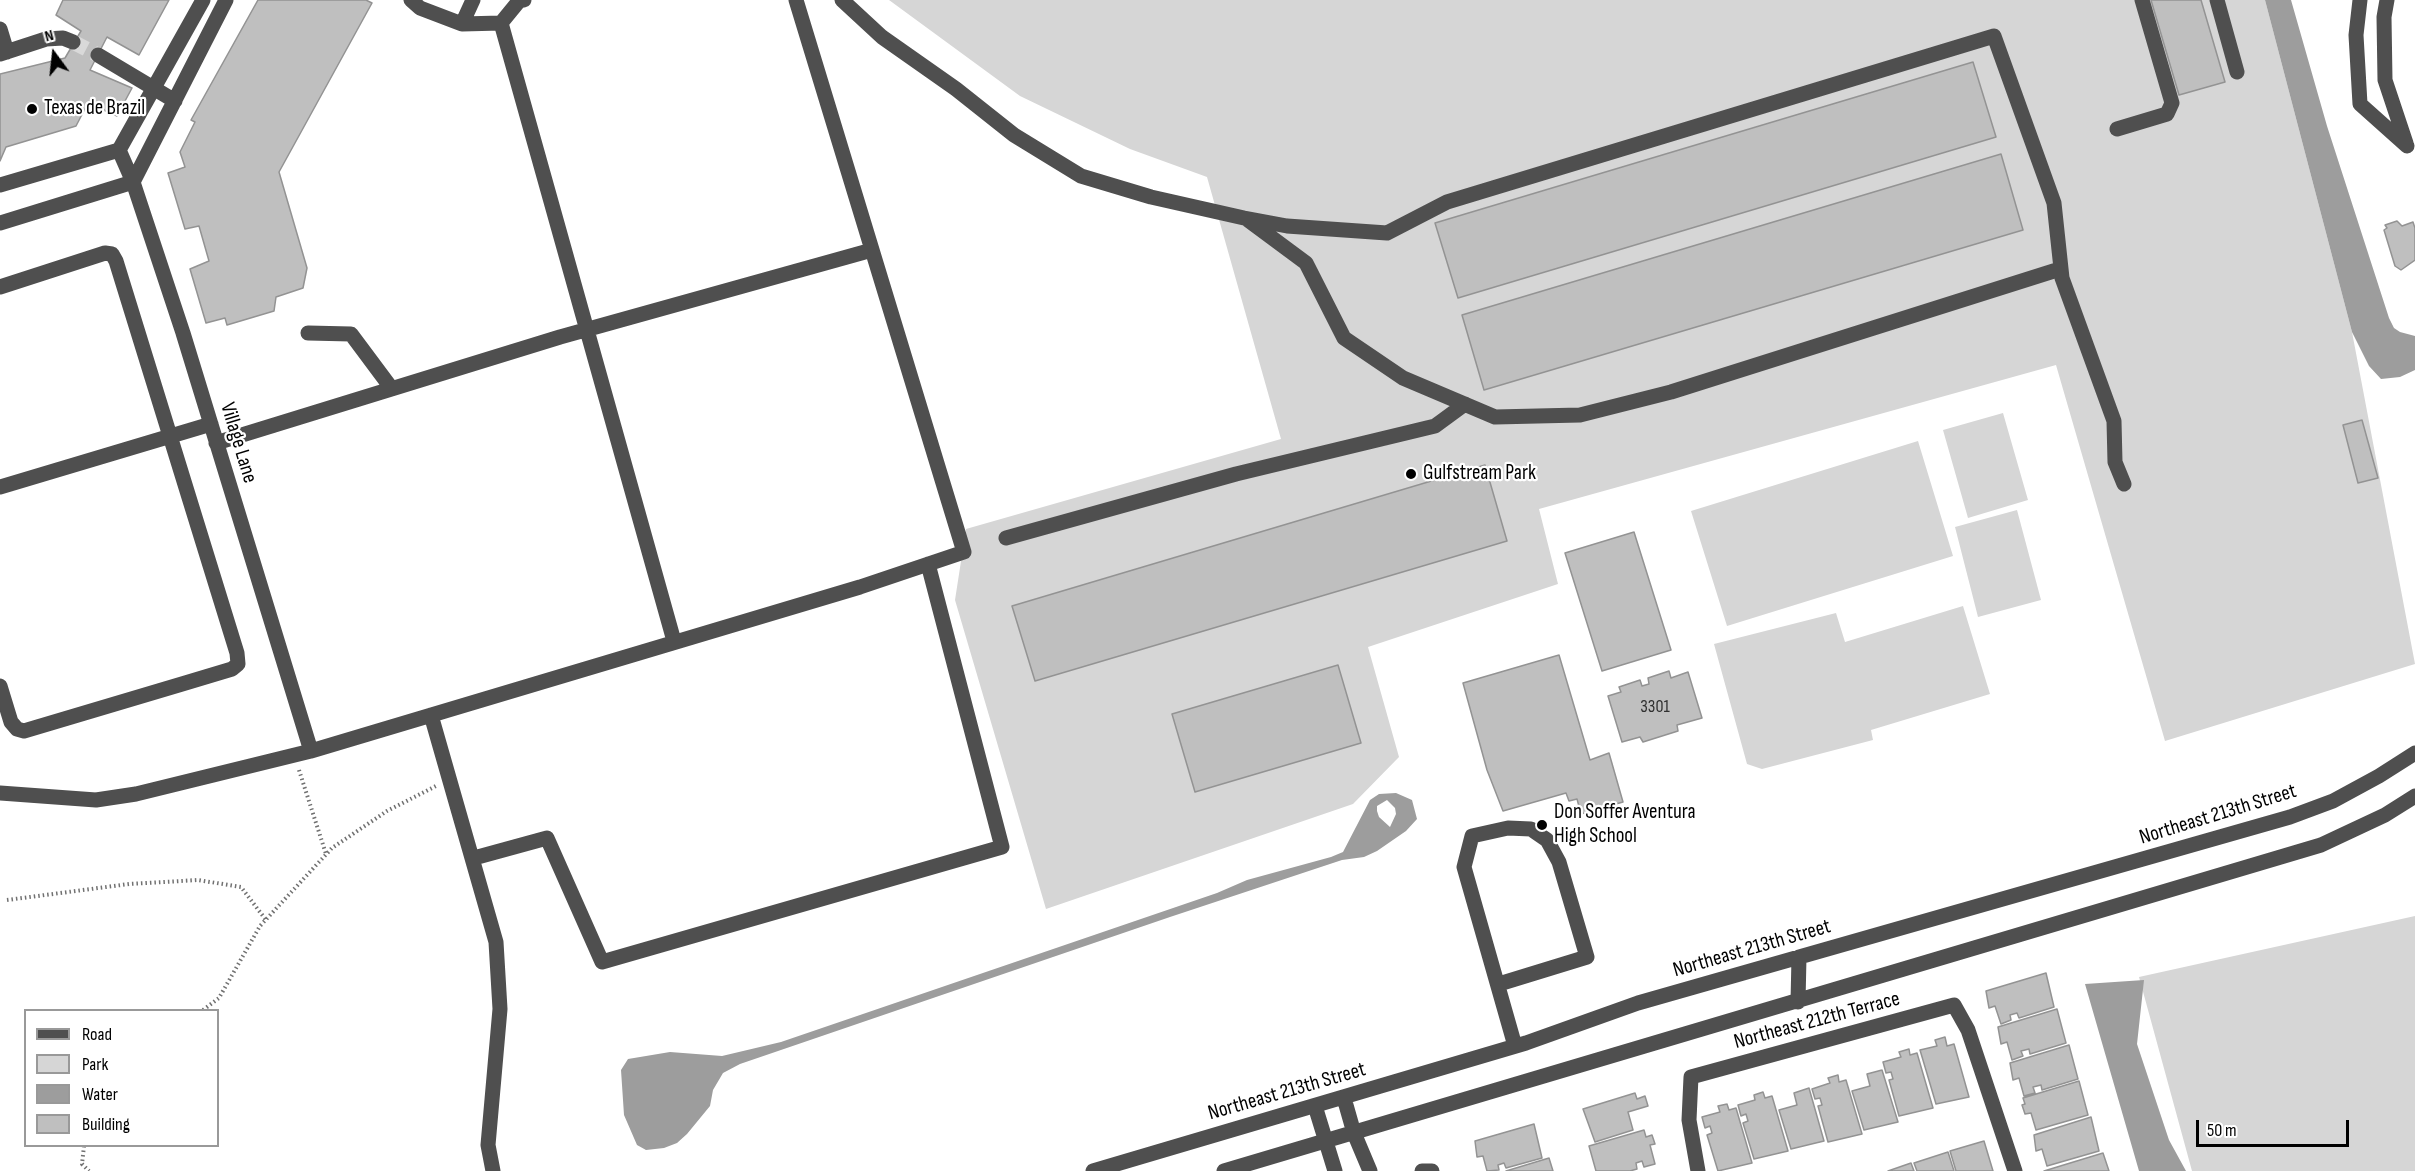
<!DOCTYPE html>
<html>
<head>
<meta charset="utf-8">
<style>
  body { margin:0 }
  #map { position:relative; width:2415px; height:1171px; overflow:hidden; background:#fff; font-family:"Sofia Sans Condensed",sans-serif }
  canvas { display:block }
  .legend { position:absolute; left:24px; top:1009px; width:195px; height:138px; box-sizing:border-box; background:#fff; border:2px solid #999; margin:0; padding:8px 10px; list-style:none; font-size:18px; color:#000 }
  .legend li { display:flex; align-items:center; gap:12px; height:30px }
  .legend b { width:30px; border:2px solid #999 }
  .north { position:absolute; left:24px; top:24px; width:60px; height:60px; -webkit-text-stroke:4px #fff; paint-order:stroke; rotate:345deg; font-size:16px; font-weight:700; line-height:24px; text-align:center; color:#000 }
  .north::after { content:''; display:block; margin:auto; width:21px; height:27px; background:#000; clip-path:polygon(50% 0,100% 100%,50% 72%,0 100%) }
  .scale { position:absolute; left:2196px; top:1120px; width:153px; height:27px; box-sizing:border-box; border:3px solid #000; border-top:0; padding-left:8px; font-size:18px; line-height:21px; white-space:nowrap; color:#000; -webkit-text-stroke:4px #fff; paint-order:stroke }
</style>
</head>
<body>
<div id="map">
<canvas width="2415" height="1171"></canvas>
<ul class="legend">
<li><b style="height:8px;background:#4f4f4f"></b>Road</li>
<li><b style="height:16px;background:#d6d6d6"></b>Park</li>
<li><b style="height:16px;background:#9d9d9d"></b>Water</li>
<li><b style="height:16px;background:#bfbfbf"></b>Building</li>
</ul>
<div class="north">N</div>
<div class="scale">50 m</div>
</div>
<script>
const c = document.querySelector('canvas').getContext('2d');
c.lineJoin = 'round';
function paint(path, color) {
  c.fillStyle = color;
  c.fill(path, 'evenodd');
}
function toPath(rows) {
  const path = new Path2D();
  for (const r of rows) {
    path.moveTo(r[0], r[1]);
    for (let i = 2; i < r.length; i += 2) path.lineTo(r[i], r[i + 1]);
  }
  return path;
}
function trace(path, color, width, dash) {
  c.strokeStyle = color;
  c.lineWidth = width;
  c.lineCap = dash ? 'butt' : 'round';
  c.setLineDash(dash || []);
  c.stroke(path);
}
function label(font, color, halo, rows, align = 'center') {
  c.font = font + ' "Sofia Sans Condensed",sans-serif';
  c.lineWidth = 4.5;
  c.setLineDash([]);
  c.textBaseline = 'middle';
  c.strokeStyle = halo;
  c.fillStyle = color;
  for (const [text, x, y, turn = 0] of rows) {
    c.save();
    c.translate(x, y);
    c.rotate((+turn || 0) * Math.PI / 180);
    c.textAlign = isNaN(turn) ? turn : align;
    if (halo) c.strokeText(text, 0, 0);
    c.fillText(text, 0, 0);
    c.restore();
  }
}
paint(toPath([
  [889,0,2265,0,2352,332,2415,664,2165,741,2056,365,1539,509,1558,584,1368,647,1399,757,1353,804,1046,909,955,600,966,529,1281,439,1207,177,1130,149,1020,96],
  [2003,413,2028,500,1968,518,1943,430],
  [1918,441,1953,556,1727,626,1691,511],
  [2017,510,2041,600,1978,617,1955,527],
  [1963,606,1990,694,1871,730,1873,740,1762,769,1747,764,1714,644,1836,613,1845,642],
  [2415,916,2415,1171,2192,1171,2139,977]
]), '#d6d6d6');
paint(toPath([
  [2265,0,2291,0,2327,126,2389,318,2394,328,2400,332,2415,336,2415,370,2400,377,2381,379,2369,366,2352,332],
  [1396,793,1412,800,1417,819,1406,831,1377,851,1364,857,1342,860,1170,917,740,1064,723,1073,713,1090,710,1106,687,1134,677,1143,664,1148,646,1150,637,1145,624,1115,621,1070,628,1059,670,1052,722,1056,781,1042,1217,893,1247,880,1331,857,1343,852,1370,800,1379,794],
  [1387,800,1395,808,1396,814,1390,827,1379,817,1377,811,1377,806],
  [2144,980,2137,1044,2169,1140,2186,1171,2139,1171,2085,984]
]), '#9d9d9d');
const building = toPath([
  [63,0,169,0,139,55,107,37,90,70,132,88,117,116,88,103,76,126,6,147,0,161,0,74,65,58,81,31,56,15,63,0],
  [258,0,366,0,372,3,279,172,307,268,303,288,276,297,274,311,227,325,225,318,206,323,190,269,209,261,199,226,185,229,168,173,185,167,180,152,195,122,191,120,258,0],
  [2151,0,2201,0,2225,82,2179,95,2151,0],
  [1973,62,1996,137,1458,298,1435,223,1973,62],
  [2001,154,2023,230,1484,390,1462,315,2001,154],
  [2397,221,2402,226,2413,222,2415,228,2415,260,2401,270,2395,266,2384,230,2387,228,2385,225,2397,221],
  [2362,420,2378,478,2358,483,2343,425,2362,420],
  [1485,465,1507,541,1035,681,1012,606,1485,465],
  [1634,532,1671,650,1602,671,1565,553,1634,532],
  [1559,655,1590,760,1609,753,1623,802,1581,814,1577,799,1569,801,1566,793,1503,811,1487,770,1463,683,1559,655],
  [1338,665,1361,743,1195,792,1172,714,1338,665],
  [1669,671,1671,678,1688,672,1702,718,1677,725,1678,731,1643,742,1640,737,1622,742,1608,696,1621,692,1619,687,1640,680,1642,686,1649,684,1648,678,1669,671],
  [2046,973,2054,1007,2019,1018,2017,1013,2010,1015,2011,1020,2001,1024,1995,1006,1989,1008,1986,991,2046,973],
  [2057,1009,2066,1043,2030,1054,2029,1049,2021,1051,2023,1056,2012,1060,2007,1042,2001,1044,1998,1027,2057,1009],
  [1945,1037,1947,1046,1954,1044,1969,1097,1936,1104,1920,1050,1937,1046,1935,1040,1945,1037],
  [2069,1045,2078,1079,2042,1090,2041,1085,2033,1087,2035,1093,2024,1096,2019,1078,2013,1080,2010,1063,2069,1045],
  [1909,1049,1910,1055,1917,1053,1933,1108,1899,1116,1889,1080,1893,1079,1891,1072,1886,1073,1883,1062,1901,1057,1899,1052,1909,1049],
  [1882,1070,1898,1122,1864,1130,1852,1091,1870,1086,1867,1074,1882,1070],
  [1838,1075,1839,1082,1846,1080,1862,1134,1828,1142,1818,1106,1822,1105,1820,1098,1815,1099,1812,1089,1830,1083,1828,1078,1838,1075],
  [2079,1081,2088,1115,2036,1130,2031,1113,2025,1114,2022,1105,2025,1104,2023,1098,2079,1081],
  [1809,1088,1824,1141,1791,1149,1779,1110,1797,1105,1794,1093,1809,1088],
  [1763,1092,1765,1098,1772,1096,1788,1151,1754,1159,1743,1123,1748,1121,1746,1114,1741,1116,1738,1105,1755,1100,1754,1095,1763,1092],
  [1635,1093,1637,1099,1645,1096,1648,1106,1628,1112,1633,1130,1595,1142,1583,1109,1635,1093],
  [1727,1104,1729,1110,1736,1108,1752,1163,1718,1171,1707,1135,1712,1133,1710,1126,1705,1128,1702,1117,1720,1112,1718,1106,1727,1104],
  [2091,1117,2099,1151,2047,1166,2042,1149,2036,1151,2034,1135,2091,1117],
  [1534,1124,1542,1158,1506,1168,1504,1163,1498,1165,1499,1170,1487,1171,1483,1156,1477,1157,1475,1141,1534,1124],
  [1644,1130,1646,1137,1652,1135,1655,1144,1650,1145,1655,1164,1644,1167,1642,1161,1636,1163,1637,1169,1630,1171,1596,1171,1589,1146,1644,1130],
  [1984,1141,1993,1171,1956,1171,1950,1151,1984,1141],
  [1948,1152,1954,1171,1917,1171,1914,1163,1948,1152],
  [2103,1153,2109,1171,2044,1171,2103,1153],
  [1549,1158,1553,1171,1506,1171,1549,1158],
  [1911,1163,1914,1171,1888,1171,1911,1163]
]);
paint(building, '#bfbfbf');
trace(building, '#939393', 1.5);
trace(toPath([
  [73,42,98,55]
]), '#d9d9d9', 15, [15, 8]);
trace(toPath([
  [299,770,326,854],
  [7,900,129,884,198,880,241,887,266,920],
  [203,1010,219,998,260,926,332,848,387,811,436,786],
  [84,1146,82,1164,89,1171]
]), '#717171', 4, [1.5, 3]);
trace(toPath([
  [411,0,420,8,462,24,501,23,674,641],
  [842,0,882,37,956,89,1014,135,1081,176,1151,197,1244,218,1287,226,1387,233,1447,202,1994,36,2054,203,2062,278,2114,421,2115,462,2124,484],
  [2217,0,2237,72],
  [2360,0,2356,35,2360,104,2407,146],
  [2387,0,2384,17,2385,80,2406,143],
  [501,23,519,1,524,0],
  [462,24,473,0],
  [0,29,7,52],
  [0,54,46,39,63,38,73,42],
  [98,55,175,101],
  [2117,129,2167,114,2172,103,2142,0],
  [119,150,133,182,183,333,311,751],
  [119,150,203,0],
  [133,182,226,0],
  [0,185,119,150],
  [1248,220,1306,263,1344,338,1403,378,1495,417,1580,415,1671,392,2060,269],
  [0,223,133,182],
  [0,287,105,253,112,254,116,261,237,653,238,664,232,669,182,684,24,731,17,729,11,722,0,686],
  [308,333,351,334,392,389],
  [216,443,560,337,872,250],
  [0,487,211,424],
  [1006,538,1236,474,1435,426,1465,404],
  [431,715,496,942,500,1009,488,1145,493,1171],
  [0,793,96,800,136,794,311,751,860,587,964,552,796,0],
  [474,858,547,838,602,962,1002,847,928,564],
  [1499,984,1587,957,1559,862,1547,840,1531,829,1508,828,1472,836,1464,867,1515,1046],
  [1798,1002,1799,957],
  [1344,1098,1354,1133,1370,1171],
  [1315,1106,1335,1171],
  [1093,1171,1526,1043,1638,1003,2290,817,2333,801,2379,776,2415,753],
  [1224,1171,2321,845,2385,815,2415,796],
  [1422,1171,1432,1171],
  [1698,1171,1689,1120,1691,1077,1954,1005,1968,1030,2015,1171]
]), '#4f4f4f', 15);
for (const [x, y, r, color] of [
  [32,109,6,"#000"],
  [1411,474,6,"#000"],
  [1542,825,6,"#000"]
]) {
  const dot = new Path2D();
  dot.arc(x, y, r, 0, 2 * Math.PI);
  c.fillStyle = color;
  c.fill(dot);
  trace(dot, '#fff', 2);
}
label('18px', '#303030', null, [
  ["3301",1655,707]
]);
label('21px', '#000', '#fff', [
  ["Texas de Brazil",44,109],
  ["Gulfstream Park",1423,474],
  ["Don Soffer Aventura",1554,813],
  ["High School",1554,837]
], 'left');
label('21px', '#000', '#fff', [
  ["Village Lane",238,443,73],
  ["Northeast 213th Street",2218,815,-17],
  ["Northeast 213th Street",1752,949,-16],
  ["Northeast 212th Terrace",1817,1021,-15],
  ["Northeast 213th Street",1287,1092,-16]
]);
</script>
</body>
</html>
